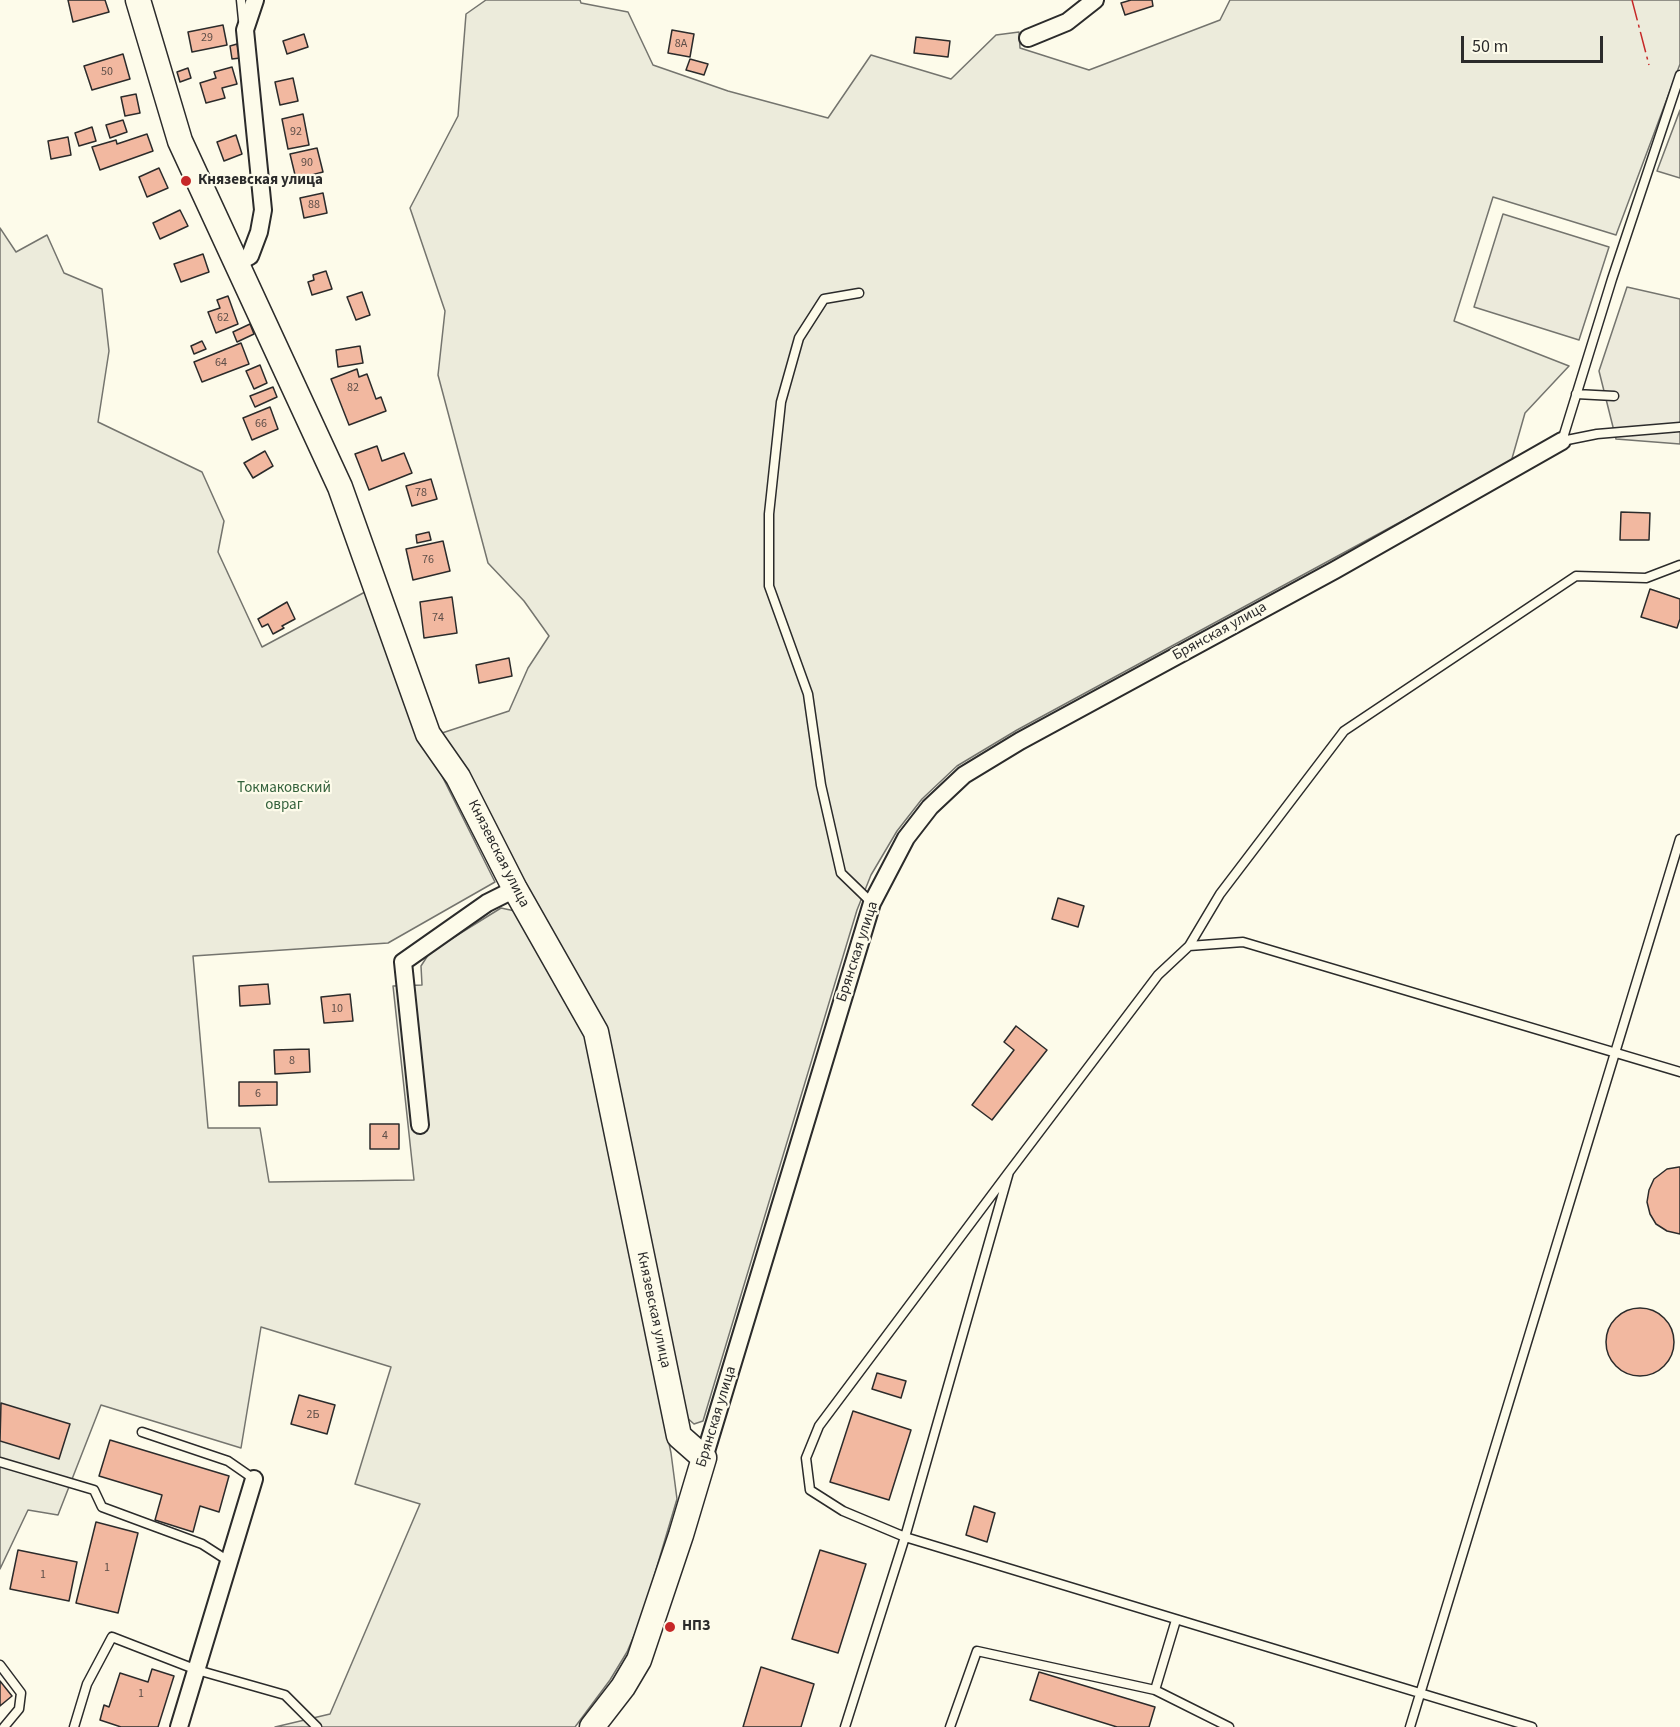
<!DOCTYPE html>
<html>
<head>
<meta charset="utf-8">
<style>
  body { margin:0 }
  #map { position:relative; width:1680px; height:1727px; overflow:hidden; background:#fdfbea; font-family:"Source Sans 3",sans-serif }
  canvas { display:block }
  .scale { position:absolute; left:1461px; top:36px; width:142px; height:27px; box-sizing:border-box; border:3px solid #2b2b2b; border-top:0; padding-left:8px; font-size:18px; line-height:21px; white-space:nowrap; color:#2b2b2b; -webkit-text-stroke:4px #fdfbea; paint-order:stroke }
</style>
</head>
<body>
<div id="map">
<canvas width="1680" height="1727"></canvas>
<div class="scale">50 m</div>
</div>
<script>
const c = document.querySelector('canvas').getContext('2d');
c.lineJoin = 'round';
function paint(path, color) {
  c.fillStyle = color;
  c.fill(path, 'evenodd');
}
function toPath(rows) {
  const path = new Path2D();
  for (const r of rows) {
    if (r.length === 3) {
      path.moveTo(r[0] + r[2], r[1]);
      path.arc(r[0], r[1], r[2], 0, 2 * Math.PI);
      continue;
    }
    path.moveTo(r[0], r[1]);
    for (let i = 2; i < r.length; i += 2) path.lineTo(r[i], r[i + 1]);
  }
  return path;
}
function trace(path, color, width, dash) {
  c.strokeStyle = color;
  c.lineWidth = width;
  c.lineCap = dash ? 'butt' : 'round';
  c.setLineDash(dash || []);
  c.stroke(path);
}
function label(font, color, halo, rows, align = 'center') {
  c.font = font + ' "Source Sans 3",sans-serif';
  c.lineWidth = 4.5;
  c.setLineDash([]);
  c.textBaseline = 'middle';
  c.strokeStyle = halo;
  c.fillStyle = color;
  for (const [text, x, y, turn = 0] of rows) {
    c.save();
    c.translate(x, y);
    c.rotate((+turn || 0) * Math.PI / 180);
    c.textAlign = isNaN(turn) ? turn : align;
    if (halo) c.strokeText(text, 0, 0);
    c.fillText(text, 0, 0);
    c.restore();
  }
}
const green = toPath([
  [486,0,580,0,581,3,628,12,653,65,728,91,828,118,871,55,951,79,996,35,1019,32,1020,48,1089,70,1220,20,1230,0,1680,0,1680,64,1616,235,1493,197,1454,321,1569,366,1525,413,1511,462,1017,730,957,766,922,799,897,831,871,875,857,910,703,1421,694,1424,684,1415,604,1027,442,733,509,711,528,668,549,636,524,601,488,563,438,375,445,311,410,208,458,116,466,14,486,0],
  [0,228,16,252,47,235,64,273,102,289,109,351,98,422,202,472,224,521,218,552,262,647,365,592,423,738,495,882,388,943,193,956,208,1128,260,1128,269,1182,414,1180,393,986,422,985,421,966,430,952,501,908,515,911,586,1036,605,1135,671,1453,677,1499,642,1617,627,1652,610,1680,575,1727,275,1727,330,1714,420,1504,355,1484,391,1367,261,1327,241,1448,101,1405,58,1515,28,1510,0,1569,0,228]
]);
paint(green, '#ecebdb');
trace(green, '#74746e', 1.5);
const parking = toPath([
  [1680,110,1680,178,1657,171,1680,110],
  [1503,214,1609,247,1579,340,1474,307,1503,214],
  [1627,287,1680,299,1680,444,1616,439,1599,371,1627,287]
]);
paint(parking, '#eceadb');
trace(parking, '#74746e', 1.5);
const building = toPath([
  [68,0,105,0,109,12,73,22,68,0],
  [1131,0,1152,0,1153,6,1125,15,1121,3,1131,0],
  [223,25,227,45,192,52,188,32,223,25],
  [672,30,694,34,690,57,668,53,672,30],
  [304,34,308,47,287,54,283,41,304,34],
  [916,37,950,41,948,57,914,53,916,37],
  [237,44,240,58,232,59,230,46,237,44],
  [123,54,130,79,92,90,84,66,123,54],
  [690,59,708,64,704,75,686,70,690,59],
  [232,67,237,84,222,88,225,98,206,103,200,83,216,78,214,72,232,67],
  [188,68,191,78,180,82,177,72,188,68],
  [293,78,298,101,280,105,275,82,293,78],
  [136,94,140,113,125,116,121,97,136,94],
  [303,114,309,145,288,149,282,119,303,114],
  [123,120,127,132,110,138,106,125,123,120],
  [92,127,96,141,79,146,75,133,92,127],
  [147,134,153,151,100,170,92,147,116,140,117,144,147,134],
  [236,135,242,154,224,161,217,142,236,135],
  [68,137,71,155,51,159,48,141,68,137],
  [317,148,323,172,296,179,290,154,317,148],
  [159,168,168,188,147,197,139,177,159,168],
  [323,193,327,213,304,218,300,198,323,193],
  [180,210,188,226,160,239,153,223,180,210],
  [203,254,209,272,181,282,174,264,203,254],
  [326,271,332,289,312,295,308,282,314,280,313,275,326,271],
  [362,292,370,315,356,320,347,297,362,292],
  [228,296,238,324,216,333,208,312,220,308,217,300,228,296],
  [250,324,254,334,237,342,233,332,250,324],
  [202,341,206,349,194,354,191,346,202,341],
  [241,343,249,364,202,382,194,362,241,343],
  [360,346,363,363,338,367,336,350,360,346],
  [260,365,267,383,254,389,246,371,260,365],
  [357,369,359,377,367,374,376,399,381,397,386,411,349,425,331,379,357,369],
  [273,387,277,397,255,407,250,396,273,387],
  [270,407,278,429,252,440,243,418,270,407],
  [377,446,382,461,404,453,412,473,369,490,355,454,377,446],
  [265,451,273,466,253,478,244,463,265,451],
  [431,479,437,499,412,506,406,486,431,479],
  [1621,512,1650,513,1649,540,1620,540,1621,512],
  [429,532,431,540,417,543,416,535,429,532],
  [443,541,450,571,413,580,406,549,443,541],
  [1650,589,1680,599,1680,619,1677,628,1641,617,1650,589],
  [452,597,457,633,424,638,420,602,452,597],
  [287,602,295,619,282,626,284,628,273,634,268,624,262,627,258,619,287,602],
  [509,658,512,676,479,683,476,665,509,658],
  [1058,898,1084,906,1078,927,1052,919,1058,898],
  [268,984,270,1004,240,1006,239,986,268,984],
  [350,994,353,1021,324,1023,321,997,350,994],
  [1016,1026,1047,1050,992,1120,972,1105,1014,1050,1004,1042,1016,1026],
  [309,1049,310,1072,275,1074,274,1050,309,1049],
  [239,1082,277,1082,277,1105,239,1106,239,1082],
  [370,1124,399,1124,399,1149,370,1149,370,1124],
  [1679,1167,1680,1167,1680,1234,1667,1231,1656,1224,1650,1214,1647,1202,1649,1190,1654,1179,1667,1169,1679,1167],
  [1640,1342,34],
  [877,1373,906,1381,901,1398,872,1389,877,1373],
  [299,1395,335,1405,327,1434,291,1424,299,1395],
  [1,1403,70,1424,59,1459,0,1441,1,1403],
  [853,1411,911,1430,889,1500,830,1482,853,1411],
  [110,1440,229,1476,219,1512,200,1506,193,1532,155,1520,162,1495,99,1476,110,1440],
  [974,1506,995,1513,987,1542,966,1535,974,1506],
  [96,1522,138,1533,118,1613,76,1603,96,1522],
  [18,1550,77,1562,69,1601,10,1589,18,1550],
  [820,1550,866,1564,838,1653,792,1639,820,1550],
  [761,1667,814,1684,801,1727,743,1727,761,1667],
  [152,1669,174,1676,158,1727,121,1727,100,1720,104,1705,109,1707,120,1673,148,1682,152,1669],
  [1039,1672,1155,1707,1149,1727,1117,1727,1030,1700,1039,1672],
  [0,1681,12,1696,0,1706,0,1681]
]);
paint(building, '#f2b8a0');
trace(building, '#2b2b2b', 1.5);
const lane = toPath([
  [241,0,243,20],
  [1680,75,1612,279,1562,441,1597,434,1680,427],
  [859,293,824,299,799,338,781,402,769,514,769,586,808,694,821,785,841,873,872,903],
  [1576,394,1614,396],
  [1189,946,1220,894,1344,731,1576,576,1646,578,1680,565],
  [1009,1172,819,1426,806,1458,810,1490,843,1511,905,1537,1009,1172,1158,975,1189,946,1243,942,1680,1072],
  [142,1432,228,1461,254,1479],
  [0,1462,94,1490,102,1507,202,1544,230,1562],
  [0,1665,21,1693,19,1709,4,1727],
  [1155,1690,1229,1727],
  [74,1727,87,1684,112,1637,197,1670,285,1695,317,1727],
  [845,1727,905,1537,1532,1727],
  [950,1727,977,1651,1155,1690,1176,1620],
  [1410,1727,1680,839]
]);
const street = toPath([
  [1028,38,1067,22,1095,0],
  [237,263,250,256,259,232,263,210,245,30,255,0],
  [420,1125,403,962,487,903,515,889],
  [704,1458,872,903,906,838,930,807,964,775,1020,741,1335,570,1562,441],
  [179,1727,254,1479]
]);
const secondary = toPath([
  [138,0,180,141,340,487,428,734,458,777,515,889,596,1032,679,1436,704,1458,681,1535,639,1660,623,1687,592,1727]
]);
trace(lane, '#2b2b2b', 11);
trace(street, '#2b2b2b', 20);
trace(secondary, '#2b2b2b', 27);
trace(lane, '#fdfbea', 8);
trace(street, '#fdfbea', 16);
trace(secondary, '#fdfbea', 24);
trace(toPath([
  [1632,0,1649,65]
]), '#c62828', 1.5, [21, 4.5, 3, 4.5]);
for (const [x, y, r, color] of [
  [186,181,6,"#c62828"],
  [670,1627,6,"#c62828"]
]) {
  const dot = new Path2D();
  dot.arc(x, y, r, 0, 2 * Math.PI);
  c.fillStyle = color;
  c.fill(dot);
  trace(dot, '#fdfbea', 2);
}
label('12px', '#5d4e48', null, [
  ["29",207,38],
  ["8А",681,44],
  ["50",107,72],
  ["92",296,132],
  ["90",307,163],
  ["88",314,205],
  ["62",223,318],
  ["64",221,363],
  ["82",353,388],
  ["66",261,424],
  ["78",421,493],
  ["76",428,560],
  ["74",438,618],
  ["10",337,1009],
  ["8",292,1061],
  ["6",258,1094],
  ["4",385,1136],
  ["2Б",313,1415],
  ["1",107,1568],
  ["1",43,1575],
  ["1",141,1694]
]);
label('bold 15px', '#2b2b2b', '#fdfbea', [
  ["Князевская улица",198,181],
  ["НПЗ",682,1627]
], 'left');
label('15px', '#2b2b2b', '#fdfbea', [
  ["Брянская улица",1220,632,-29],
  ["Князевская улица",498,854,63],
  ["Брянская улица",858,952,-72],
  ["Князевская улица",653,1310,78],
  ["Брянская улица",717,1417,-73]
]);
label('15px', '#34623c', '#fdfbea', [
  ["Токмаковский",284,789],
  ["овраг",284,806]
]);
</script>
</body>
</html>
